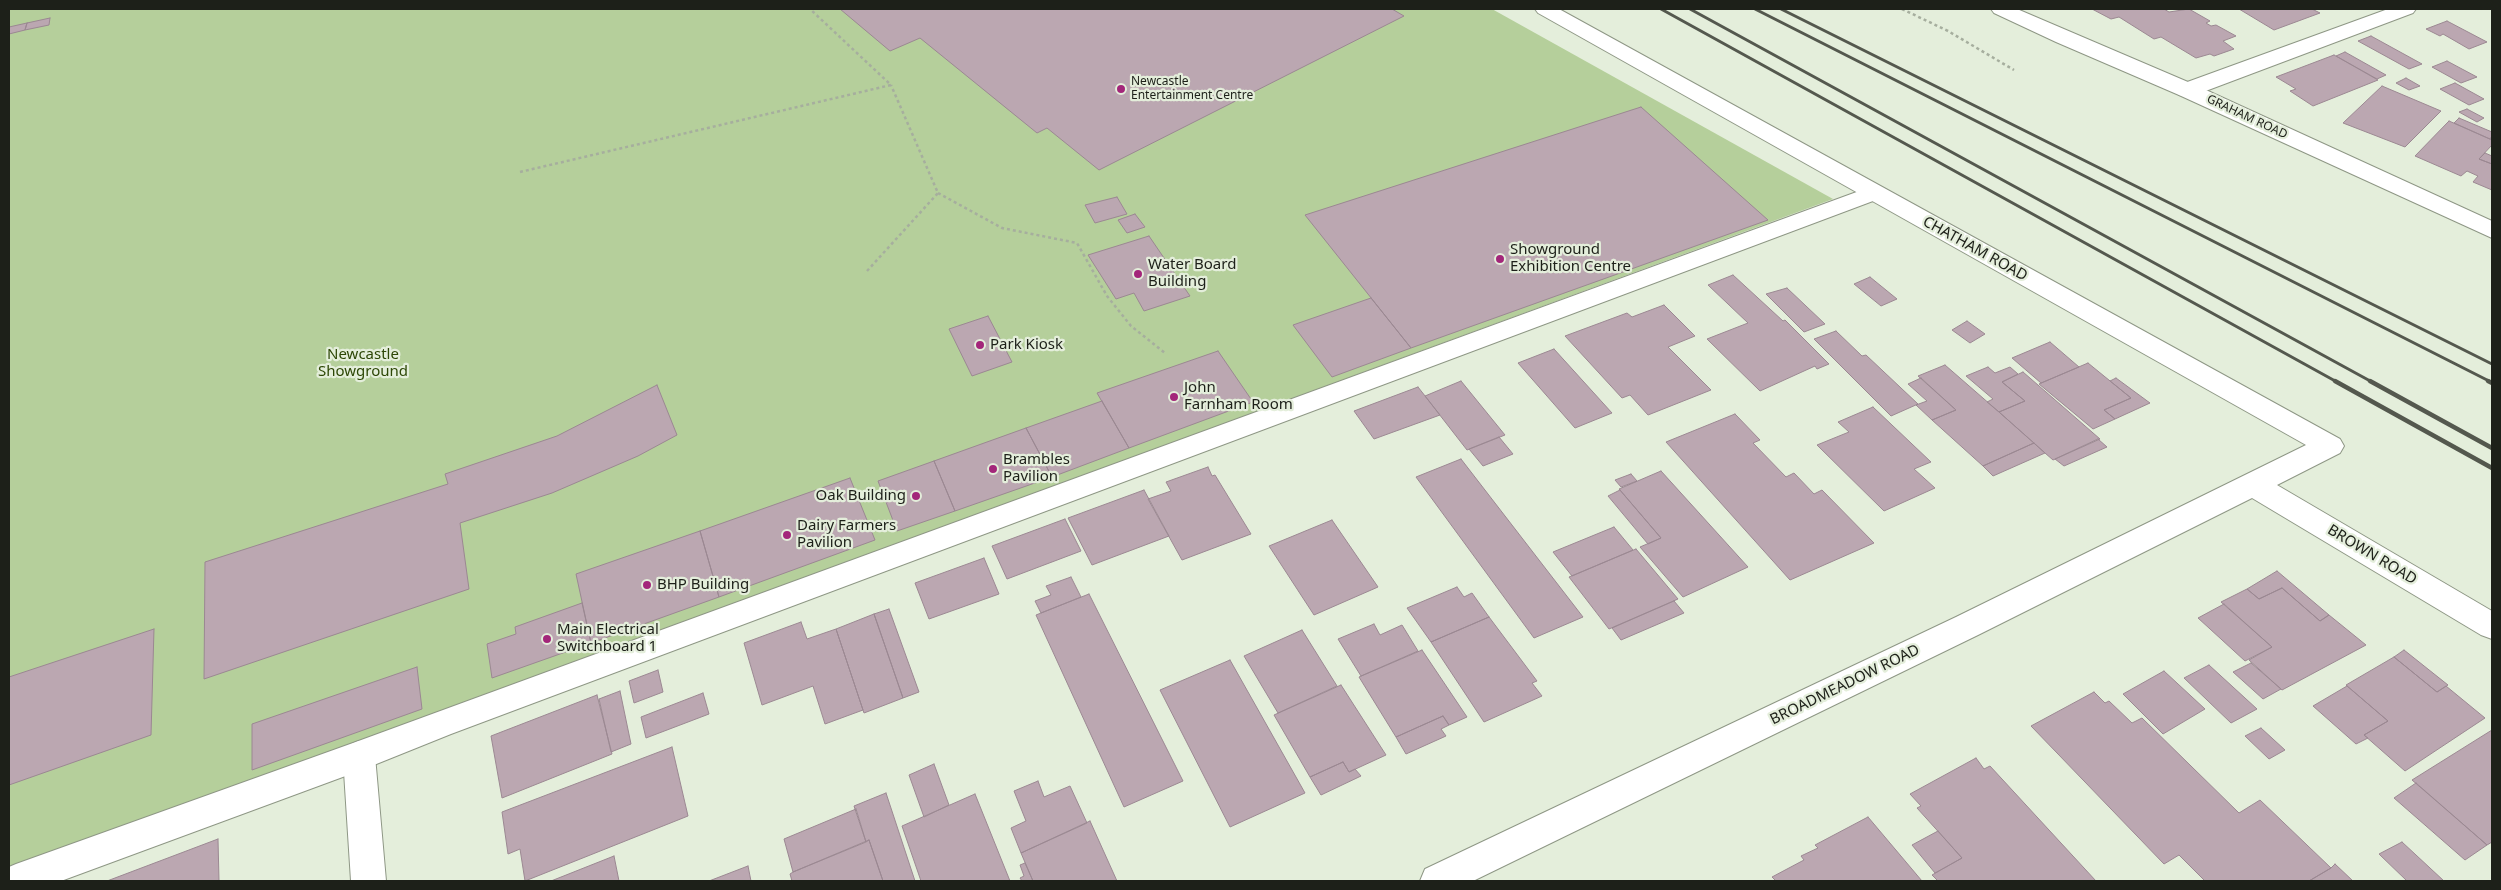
<!DOCTYPE html>
<html>
<head>
<meta charset="utf-8">
<style>
  body { margin:0 }
  #map { position:relative; width:2501px; height:890px; overflow:hidden; background:#e4eedb; font-family:"Noto Sans",sans-serif }
  canvas { display:block }
  .frame { position:absolute; inset:0; border:10px solid #1d2019; pointer-events:none }
</style>
</head>
<body>
<div id="map">
<canvas width="2501" height="890"></canvas>
<div class="frame"></div>
</div>
<script>
const c = document.querySelector('canvas').getContext('2d');
c.lineJoin = 'round';
function paint(path, color) {
  c.fillStyle = color;
  c.fill(path, 'evenodd');
}
function toPath(rows) {
  const path = new Path2D();
  for (const r of rows) {
    path.moveTo(r[0], r[1]);
    for (let i = 2; i < r.length; i += 2) path.lineTo(r[i], r[i + 1]);
  }
  return path;
}
function trace(path, color, width, dash) {
  c.strokeStyle = color;
  c.lineWidth = width;
  c.lineCap = dash ? 'butt' : 'round';
  c.setLineDash(dash || []);
  c.stroke(path);
}
function label(font, color, halo, rows, align = 'center') {
  c.font = font + ' "Noto Sans",sans-serif';
  c.lineWidth = 4.5;
  c.setLineDash([]);
  c.textBaseline = 'middle';
  c.strokeStyle = halo;
  c.fillStyle = color;
  for (const [text, x, y, turn = 0] of rows) {
    c.save();
    c.translate(x, y);
    c.rotate((+turn || 0) * Math.PI / 180);
    c.textAlign = isNaN(turn) ? turn : align;
    if (halo) c.strokeText(text, 0, 0);
    c.fillText(text, 0, 0);
    c.restore();
  }
}
paint(toPath([
  [9,9,1492,9,1833,199,9,872]
]), '#b5cf9b');
const building = toPath([
  [840,9,1392,9,1404,16,1099,170,1047,128,1037,133,920,38,890,51,840,9],
  [2092,9,2164,9,2169,12,2189,9,2210,21,2206,23,2211,26,2216,25,2236,36,2223,41,2234,49,2214,56,2210,54,2196,58,2161,37,2154,39,2119,17,2111,19,2092,9],
  [2239,9,2312,9,2320,13,2274,30,2239,9],
  [50,18,49,25,25,30,27,23,50,18],
  [2447,21,2487,42,2469,49,2443,34,2440,36,2426,29,2447,21],
  [27,23,25,30,9,34,9,27,27,23],
  [2371,36,2422,64,2409,69,2358,41,2371,36],
  [2345,52,2386,75,2377,79,2336,56,2345,52],
  [2334,55,2378,80,2313,106,2290,91,2296,89,2276,77,2334,55],
  [2447,61,2477,77,2461,83,2432,67,2447,61],
  [2406,78,2420,86,2409,90,2396,83,2406,78],
  [2455,83,2484,99,2469,105,2440,89,2455,83],
  [2382,86,2441,111,2405,147,2343,123,2382,86],
  [1641,107,1768,220,1411,348,1305,215,1641,107],
  [2467,109,2484,118,2477,122,2459,112,2467,109],
  [2459,118,2492,132,2492,136,2490,139,2454,123,2459,118],
  [2449,121,2492,140,2492,145,2479,159,2492,164,2492,190,2473,182,2478,176,2467,171,2461,176,2415,156,2449,121],
  [2485,153,2492,156,2492,164,2479,159,2485,153],
  [1117,197,1127,214,1095,223,1085,205,1117,197],
  [1135,214,1145,227,1127,233,1118,220,1135,214],
  [1149,236,1190,296,1144,311,1134,293,1116,299,1088,255,1149,236],
  [1733,275,1783,321,1785,320,1829,364,1817,369,1815,366,1760,391,1707,339,1748,323,1708,285,1733,275],
  [1870,277,1897,299,1881,306,1854,284,1870,277],
  [1787,288,1825,324,1804,332,1766,294,1787,288],
  [1371,298,1411,348,1332,377,1293,325,1371,298],
  [1664,305,1695,336,1668,347,1711,390,1648,415,1630,395,1622,398,1565,336,1627,313,1632,317,1664,305],
  [988,316,1012,362,972,376,949,329,988,316],
  [1967,321,1985,334,1970,343,1952,330,1967,321],
  [1836,331,1862,356,1866,355,1918,404,1891,416,1814,339,1836,331],
  [2050,342,2079,367,2041,383,2012,358,2050,342],
  [1554,349,1612,413,1575,428,1518,363,1554,349],
  [1218,351,1253,402,1129,448,1097,393,1218,351],
  [2088,363,2131,398,2104,410,2115,419,2093,429,2039,384,2088,363],
  [1945,365,1999,412,2034,443,1983,466,1932,420,1956,410,1918,376,1945,365],
  [1988,367,1995,373,2010,367,2018,374,2002,382,2025,401,1999,412,1987,402,1993,399,1966,376,1988,367],
  [2023,372,2100,439,2053,460,2045,453,1999,412,2025,401,2002,382,2023,372],
  [1921,378,1956,410,1932,420,1916,405,1927,401,1908,384,1921,378],
  [2116,378,2150,403,2115,419,2104,410,2131,398,2110,381,2116,378],
  [1461,381,1505,435,1467,450,1425,396,1461,381],
  [657,385,677,435,638,456,552,493,460,523,469,589,204,679,205,562,448,484,445,474,557,436,657,385],
  [1418,387,1440,415,1374,439,1354,411,1418,387],
  [1102,401,1129,448,1052,477,1026,428,1102,401],
  [1873,407,1931,462,1914,469,1935,488,1884,511,1817,445,1849,432,1838,422,1873,407],
  [1735,414,1760,440,1753,443,1786,477,1794,473,1814,494,1822,490,1874,543,1790,580,1666,442,1735,414],
  [1026,428,1052,477,955,511,934,461,1026,428],
  [1499,437,1513,454,1483,466,1469,449,1499,437],
  [2098,439,2107,447,2064,466,2055,459,2098,439],
  [2034,443,2045,453,1993,476,1983,466,2034,443],
  [1461,459,1583,617,1534,638,1416,477,1461,459],
  [934,461,955,511,897,531,878,481,934,461],
  [1208,467,1212,476,1215,475,1251,534,1182,560,1148,499,1171,491,1166,482,1208,467],
  [1661,471,1748,567,1683,597,1640,547,1661,538,1619,489,1661,471],
  [1631,474,1637,481,1621,487,1615,480,1631,474],
  [850,478,875,540,719,597,700,531,850,478],
  [1144,490,1169,536,1092,565,1068,518,1144,490],
  [1620,490,1661,538,1648,544,1608,496,1620,490],
  [1065,519,1081,551,1007,579,992,546,1065,519],
  [1332,520,1378,587,1314,615,1269,546,1332,520],
  [1614,527,1633,550,1572,576,1553,552,1614,527],
  [700,531,719,597,591,643,576,574,700,531],
  [1636,549,1678,599,1609,629,1569,577,1636,549],
  [984,558,999,594,929,619,915,583,984,558],
  [2277,571,2329,615,2320,621,2282,588,2259,599,2247,589,2277,571],
  [1071,577,1081,597,1041,613,1035,601,1051,595,1046,586,1071,577],
  [1457,587,1464,597,1472,593,1489,617,1431,642,1407,608,1457,587],
  [2282,588,2320,621,2329,615,2366,645,2282,690,2249,660,2272,647,2221,602,2247,589,2259,599,2282,588],
  [1089,594,1183,781,1124,807,1036,615,1089,594],
  [1674,601,1684,613,1621,640,1612,628,1674,601],
  [582,603,591,643,492,678,487,644,516,634,515,627,582,603],
  [2224,604,2272,647,2245,661,2198,618,2224,604],
  [889,609,919,692,903,698,874,614,889,609],
  [874,614,903,698,864,713,836,629,874,614],
  [1489,617,1537,681,1532,683,1542,696,1484,722,1431,642,1489,617],
  [801,622,807,639,836,629,863,710,825,724,813,686,762,705,744,643,801,622],
  [1374,624,1380,635,1402,625,1418,651,1361,676,1338,639,1374,624],
  [154,629,151,735,9,785,9,677,154,629],
  [1302,630,1337,686,1278,713,1244,656,1302,630],
  [1422,650,1467,717,1449,725,1443,716,1396,737,1359,677,1422,650],
  [2404,650,2448,685,2437,692,2394,657,2404,650],
  [2394,657,2437,692,2446,686,2485,718,2405,771,2364,735,2388,721,2346,685,2394,657],
  [1230,660,1305,793,1230,827,1160,690,1230,660],
  [2251,663,2281,689,2263,699,2233,672,2251,663],
  [2209,665,2257,709,2231,723,2184,678,2209,665],
  [417,667,422,709,252,770,252,724,417,667],
  [658,670,663,692,634,703,629,681,658,670],
  [2164,671,2205,709,2163,734,2123,694,2164,671],
  [1341,685,1386,755,1349,772,1343,762,1310,777,1274,715,1341,685],
  [2347,686,2388,721,2364,735,2368,738,2356,744,2313,706,2347,686],
  [620,691,631,744,611,752,599,699,620,691],
  [2094,692,2105,703,2109,701,2132,723,2142,718,2239,813,2260,800,2331,868,2309,881,2205,881,2179,855,2164,864,2031,726,2094,692],
  [703,693,709,714,646,738,641,717,703,693],
  [597,695,612,754,502,798,491,736,597,695],
  [1443,716,1449,725,1441,729,1446,736,1406,754,1396,737,1443,716],
  [2261,728,2285,750,2269,759,2245,736,2261,728],
  [2492,730,2492,842,2487,845,2412,780,2492,730],
  [672,747,688,816,525,881,520,849,508,854,502,812,672,747],
  [1976,758,1984,769,1990,766,2096,881,1938,881,1932,875,1962,858,1917,808,1921,806,1910,794,1976,758],
  [1343,762,1349,772,1355,769,1361,776,1321,795,1310,777,1343,762],
  [934,764,949,805,924,817,909,775,934,764],
  [1038,781,1044,797,1070,786,1087,823,1021,853,1011,828,1026,821,1014,791,1038,781],
  [2416,783,2487,845,2465,860,2394,798,2416,783],
  [886,793,915,881,883,881,869,840,866,842,854,806,886,793],
  [975,794,1010,881,921,881,902,826,975,794],
  [856,809,866,842,793,872,784,839,856,809],
  [1868,817,1922,881,1776,881,1772,877,1804,860,1801,856,1818,848,1815,845,1868,817],
  [1090,821,1117,881,1033,881,1021,853,1090,821],
  [1938,831,1962,858,1935,873,1912,845,1938,831],
  [218,839,219,881,107,881,218,839],
  [869,840,883,881,792,881,790,874,793,872,869,840],
  [2402,842,2444,881,2407,881,2379,854,2402,842],
  [614,856,619,881,551,881,614,856],
  [1025,863,1033,881,1022,881,1020,878,1024,876,1020,865,1025,863],
  [2335,864,2353,881,2309,881,2331,868,2335,864],
  [748,866,751,881,709,881,748,866]
]);
paint(building, '#bba7b1');
trace(building, '#9b8892', 1);
const lane = toPath([
  [2388,9,2416,9,2413,13,2195,95,2187,96,2179,95,2176,90,2179,85,2388,9],
  [1873,186,1881,188,1885,193,1881,198,451,734,359,771,61,881,9,881,9,867,16,864,353,743,1873,186]
]);
const street = toPath([
  [1535,9,1559,9,2340,439,2344,446,2340,453,2277,485,2492,611,2492,639,2481,635,2252,498,1978,635,1473,881,1420,881,1425,869,1956,617,2306,445,1538,13,1535,9],
  [1991,9,2017,9,2195,85,2492,221,2492,238,2179,95,2056,42,1994,13,1991,9],
  [359,741,371,746,375,756,386,881,351,881,343,756,347,746,359,741]
]);
trace(lane, '#8e9785', 2);
trace(street, '#8e9785', 2);
trace(toPath([
  [1902,9,1948,31,2014,70],
  [520,172,891,85,810,9],
  [938,193,1002,228,1077,243,1107,296,1131,326,1165,353],
  [867,271,938,193,891,85]
]), '#a6ae9e', 2.5, [3, 3]);
paint(lane, '#fff');
paint(street, '#fff');
trace(toPath([
  [1661,9,2337,382],
  [1690,9,2372,382],
  [1755,9,2491,382],
  [1781,9,2492,364]
]), '#54584e', 3);
trace(toPath([
  [2335,381,2492,468],
  [2370,381,2492,448],
  [2488,381,2492,383]
]), '#54584e', 4.5);
for (const [x, y, r, color] of [
  [1121,89,5,"#a3267a"],
  [1500,259,5,"#a3267a"],
  [1138,274,5,"#a3267a"],
  [980,345,5,"#a3267a"],
  [1174,397,5,"#a3267a"],
  [993,469,5,"#a3267a"],
  [916,496,5,"#a3267a"],
  [787,535,5,"#a3267a"],
  [647,585,5,"#a3267a"],
  [547,639,5,"#a3267a"]
]) {
  const dot = new Path2D();
  dot.arc(x, y, r, 0, 2 * Math.PI);
  c.fillStyle = color;
  c.fill(dot);
  trace(dot, '#e4eedb', 2);
}
label('12px', '#1d2019', '#e4eedb', [
  ["Newcastle",1131,82],
  ["Entertainment Centre",1131,96]
], 'left');
label('12px', '#1d2019', '#e4eedb', [
  ["GRAHAM ROAD",2247,117,25]
]);
label('15px', '#1d2019', '#e4eedb', [
  ["CHATHAM ROAD",1975,249,29],
  ["BROWN ROAD",2372,555,31],
  ["BROADMEADOW ROAD",1845,685,-26]
]);
label('15px', '#1d2019', '#e4eedb', [
  ["Showground",1510,250],
  ["Exhibition Centre",1510,267],
  ["Water Board",1148,265],
  ["Building",1148,282],
  ["Park Kiosk",990,345],
  ["John",1184,388],
  ["Farnham Room",1184,405],
  ["Brambles",1003,460],
  ["Pavilion",1003,477],
  ["Oak Building",906,496,"right"],
  ["Dairy Farmers",797,526],
  ["Pavilion",797,543],
  ["BHP Building",657,585],
  ["Main Electrical",557,630],
  ["Switchboard 1",557,647]
], 'left');
label('15px', '#2d4706', '#e4eedb', [
  ["Newcastle",363,355],
  ["Showground",363,372]
]);
</script>
</body>
</html>
